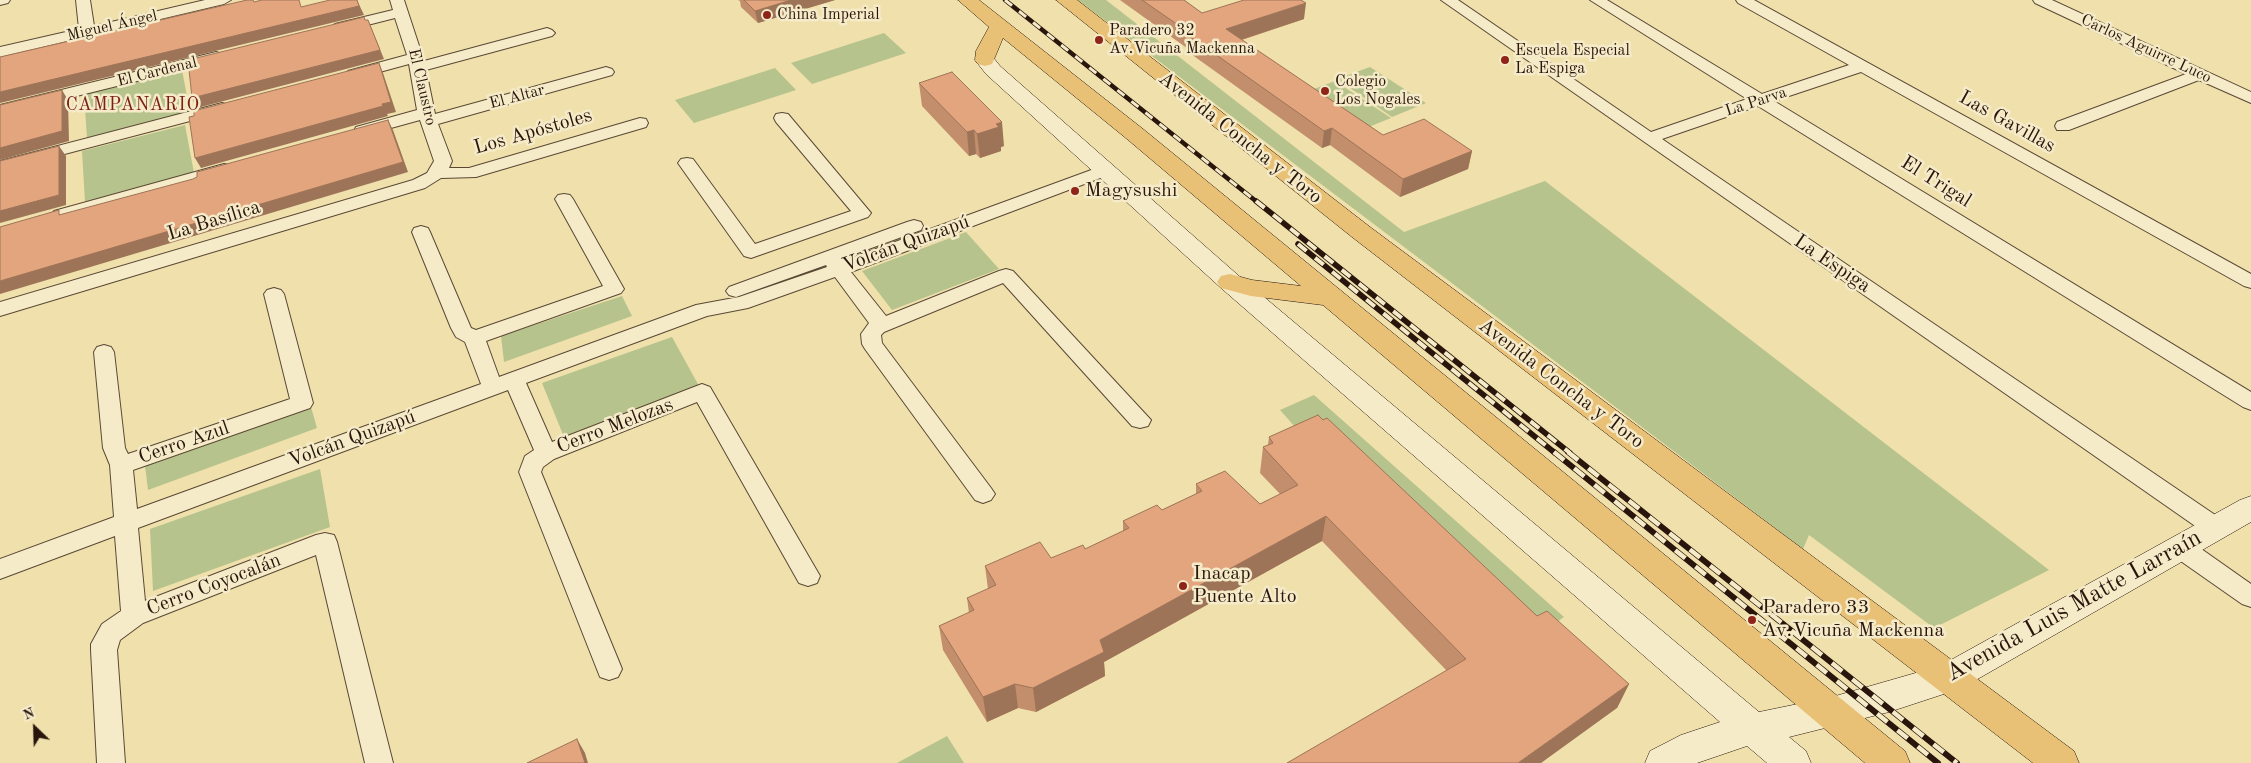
<!DOCTYPE html>
<html>
<head>
<meta charset="utf-8">
<style>
  body { margin:0 }
  #map { position:relative; width:2251px; height:763px; overflow:hidden; background:#efe0ac; font-family:"Old Standard TT",serif }
  canvas { display:block }
  .north { position:absolute; left:10px; top:703px; width:50px; height:50px; -webkit-text-stroke:4px #f5ebc9; paint-order:stroke; rotate:336deg; font-size:14px; font-weight:700; line-height:20px; text-align:center; color:#29150c }
  .north::after { content:''; display:block; margin:auto; width:18px; height:22px; background:#29150c; clip-path:polygon(50% 0,100% 100%,50% 72%,0 100%) }
</style>
</head>
<body>
<div id="map">
<canvas width="2251" height="763"></canvas>
<div class="north">N</div>
</div>
<script>
const c = document.querySelector('canvas').getContext('2d');
c.lineJoin = 'round';
function paint(path, color) {
  c.fillStyle = color;
  c.fill(path, 'evenodd');
}
function toPath(rows) {
  const path = new Path2D();
  for (const r of rows) {
    path.moveTo(r[0], r[1]);
    for (let i = 2; i < r.length; i += 2) path.lineTo(r[i], r[i + 1]);
  }
  return path;
}
function trace(path, color, width, dash) {
  c.strokeStyle = color;
  c.lineWidth = width;
  c.lineCap = dash ? 'butt' : 'round';
  c.setLineDash(dash || []);
  c.stroke(path);
}
function label(font, color, halo, rows, align = 'center') {
  c.font = font + ' "Old Standard TT",serif';
  c.lineWidth = 5;
  c.setLineDash([]);
  c.textBaseline = 'middle';
  c.strokeStyle = halo;
  c.fillStyle = color;
  for (const [text, x, y, turn = 0] of rows) {
    c.save();
    c.translate(x, y);
    c.rotate((+turn || 0) * Math.PI / 180);
    c.textAlign = isNaN(turn) ? turn : align;
    if (halo) c.strokeText(text, 0, 0);
    c.fillText(text, 0, 0);
    c.restore();
  }
}
paint(toPath([
  [1078,0,1106,0,1404,232,1545,181,2049,570,1934,628,1809,535,1803,549],
  [884,33,906,53,812,84,791,63],
  [1370,67,1426,103,1392,117,1337,79],
  [775,68,796,90,694,123,675,100],
  [182,70,190,112,87,138,84,94],
  [1335,81,1391,118,1356,132,1301,94],
  [185,125,194,173,85,202,82,151],
  [966,232,999,269,892,310,862,271],
  [622,296,632,316,504,362,501,336],
  [672,337,699,386,564,437,542,383],
  [1314,395,1564,617,1537,636,1304,437,1280,410],
  [311,407,317,428,148,490,145,465],
  [320,469,330,527,153,591,150,529],
  [947,736,964,763,897,763]
]), '#b6c38c');
const street = toPath([
  [0,0,10,0,8,3,0,5,0,0],
  [76,0,90,0,94,26,205,0,231,0,224,4,0,57,0,47,79,29,76,0],
  [390,0,404,0,424,61,547,28,552,30,555,33,552,36,426,70,435,114,606,67,612,69,614,72,612,75,438,124,452,161,449,168,469,168,640,118,646,119,648,123,646,127,476,177,441,178,425,188,0,316,0,302,413,180,427,173,434,161,420,120,362,136,356,135,354,131,356,127,417,110,409,64,354,79,348,77,346,74,348,71,407,55,395,18,340,32,335,30,332,27,335,24,393,10,390,0],
  [1441,0,1458,0,1651,132,1747,99,1590,0,1607,0,1762,94,1849,65,1738,3,1736,0,1754,0,2251,274,2251,288,2244,286,1861,72,1774,101,2251,392,2251,410,2243,407,1758,106,1662,139,2224,521,2228,528,2224,535,2216,537,2208,535,1441,0],
  [2033,0,2052,0,2251,92,2251,103,2199,80,2069,130,2057,130,2055,126,2057,122,2186,74,2035,3,2033,0],
  [216,52,222,54,224,57,222,60,0,115,0,105,216,52],
  [222,103,228,105,230,108,228,111,0,171,0,161,222,103],
  [782,113,788,114,871,213,868,217,751,258,744,256,678,163,681,159,687,158,693,159,755,244,851,211,776,122,774,118,776,114,782,113],
  [224,164,230,165,233,169,230,173,60,221,54,219,51,215,54,211,224,164],
  [1105,165,1111,166,1114,170,1111,174,851,272,886,316,999,271,1006,269,1013,271,1151,420,1148,426,1140,428,1132,426,1003,283,884,332,881,335,882,343,991,488,995,494,991,500,983,503,975,500,865,349,862,344,861,334,869,323,835,277,748,308,707,316,526,383,552,442,694,387,702,384,710,387,820,576,817,583,808,586,799,583,697,402,554,459,543,467,541,472,622,669,618,677,609,680,600,677,519,472,525,456,534,450,508,390,138,528,145,601,316,535,325,533,334,535,337,542,393,763,365,763,316,555,143,623,120,640,117,650,125,763,97,763,91,650,91,644,102,624,121,611,115,536,0,579,0,559,114,517,110,465,103,448,94,352,97,347,104,345,111,347,114,352,125,448,128,454,290,399,264,294,267,290,274,288,281,290,284,294,313,403,310,408,133,470,137,509,481,384,465,342,456,337,451,328,412,232,414,228,421,226,428,228,430,232,471,328,476,330,603,286,555,199,558,195,564,194,570,195,573,199,624,289,621,293,486,341,499,377,696,305,739,297,827,267,826,265,736,297,729,295,726,291,729,287,907,222,914,220,921,222,923,226,921,230,841,259,843,261,1105,165],
  [2181,538,2190,541,2251,584,2251,607,2242,604,2172,555,2169,548,2172,541,2181,538]
]);
const secondary = toPath([
  [985,54,992,56,1000,66,1239,276,1759,712,1832,697,1940,666,2240,500,2251,496,2251,522,1962,688,1889,712,1789,737,1806,751,1811,763,1767,763,1747,746,1697,763,1645,763,1650,751,1681,735,1720,722,1221,288,986,74,975,60,978,56,985,54]
]);
const primary = toPath([
  [958,0,979,0,1143,129,1905,751,1910,763,1865,763,1323,305,1251,296,1221,288,1217,282,1221,276,1230,274,1252,280,1301,286,1127,139,1003,38,992,64,985,66,978,64,975,60,976,51,989,27,958,0],
  [1056,0,1077,0,1370,227,2074,751,2079,763,2033,763,1352,237,1056,0]
]);
trace(street, '#5a4834', 2);
trace(secondary, '#29150c', 1);
trace(primary, '#29150c', 1);
paint(street, '#f5ebc9');
paint(secondary, '#f5ebc9');
paint(primary, '#e8c076');
const railFar2 = toPath([
  [1005,0,1257,202]
]);
const railFar1 = toPath([
  [1256,201,1570,453],
  [1298,244,1555,453]
]);
const rail = toPath([
  [1554,452,1938,763],
  [1568,452,1957,763]
]);
trace(railFar2, '#29150c', 4.5);
trace(railFar1, '#29150c', 5.5);
trace(rail, '#29150c', 6);
trace(railFar2, '#f5ebc9', 3, [9]);
trace(railFar1, '#f5ebc9', 4, [11]);
trace(rail, '#f5ebc9', 4.5, [13]);
paint(toPath([
  [738,0,835,0,758,23,741,7,740,1],
  [1120,0,1184,0,1202,13,1304,19,1242,40,1383,135,1472,151,1468,169,1400,197,1330,145,1322,148,1191,54,1191,51],
  [919,83,1004,146,1001,147,1001,151,980,158,976,154,969,156,922,106],
  [1323,420,1537,616,1629,684,1617,708,1446,670,1322,541,1104,662,1105,676,1036,712,1018,708,987,722,943,650,939,626,969,613,967,598,988,589,985,566,1051,558,1085,549,1123,531,1123,521,1162,510,1196,494,1196,484,1260,504,1280,494,1260,473,1263,447,1268,445,1269,437]
]), '#c28e6c');
paint(toPath([
  [357,0,364,15,0,103,0,92],
  [791,0,835,0,758,23,755,11],
  [1306,3,1304,19,1225,45,1226,29],
  [368,20,384,59,197,108,192,98],
  [379,63,383,73,396,112,387,114,388,116,201,168,195,158,382,104],
  [62,90,68,100,69,141,0,160,0,148],
  [388,120,393,130,408,172,0,294,0,281],
  [1002,122,1004,146,1001,147,1001,151,980,158,977,134,996,124],
  [1332,128,1330,145,1322,148,1324,131],
  [974,130,976,154,969,156,967,132],
  [59,146,66,156,66,205,0,223,0,211],
  [1472,151,1468,169,1400,197,1403,179],
  [1326,516,1322,541,1104,662,1105,676,1036,712,1033,688,1100,640],
  [1015,684,1018,708,987,722,983,697],
  [1629,684,1617,708,1541,763,1518,763],
  [577,739,585,753,588,763,585,763]
]), '#9e7458');
const building = toPath([
  [247,0,253,0,254,2,262,0,299,0,301,7,330,0,357,0,359,6,0,92,0,57,247,0],
  [744,0,791,0,755,11,744,0],
  [1142,0,1184,0,1202,13,1244,0,1301,0,1306,3,1226,29,1383,135,1424,119,1472,151,1403,179,1332,128,1324,131,1191,37,1194,36,1142,0],
  [364,17,365,20,368,20,380,50,192,98,188,60,364,17],
  [379,63,391,102,382,104,383,106,195,158,189,117,194,116,194,111,379,63],
  [952,72,1002,122,996,124,999,127,977,134,974,130,967,132,919,83,952,72],
  [62,90,62,131,0,148,0,105,62,90],
  [388,120,403,162,0,281,0,227,59,210,59,215,193,179,197,177,197,172,388,120],
  [59,146,59,195,0,211,0,161,59,146],
  [1318,415,1323,420,1327,418,1537,616,1547,611,1629,684,1518,763,1287,763,1466,659,1326,516,1100,640,1104,652,1033,688,1015,684,983,697,939,626,974,610,967,598,996,585,985,566,1040,542,1051,558,1083,545,1085,549,1129,528,1123,521,1157,505,1162,510,1202,491,1196,484,1225,471,1260,504,1298,485,1263,447,1273,443,1269,437,1318,415],
  [577,739,585,763,527,763,577,739]
]);
paint(building, '#e2a57e');
trace(building, '#9e7458', 1);
for (const [x, y, r, color] of [
  [767,15,5,"#8f2418"],
  [1099,40,5,"#8f2418"],
  [1505,60,5,"#8f2418"],
  [1325,91,5,"#8f2418"],
  [1075,191,5,"#8f2418"],
  [1183,586,5,"#8f2418"],
  [1752,620,5,"#8f2418"]
]) {
  const dot = new Path2D();
  dot.arc(x, y, r, 0, 2 * Math.PI);
  c.fillStyle = color;
  c.fill(dot);
  trace(dot, '#f5ebc9', 2);
}
label('16px', '#29150c', '#f5ebc9', [
  ["China Imperial",777,15],
  ["Paradero 32",1109,31],
  ["Av.Vicuña Mackenna",1109,49],
  ["Escuela Especial",1515,51],
  ["La Espiga",1515,69],
  ["Colegio",1335,82],
  ["Los Nogales",1335,100]
], 'left');
label('16px', '#29150c', '#f5ebc9', [
  ["Miguel Ángel",112,26,-13],
  ["Carlos Aguirre Luco",2146,49,25],
  ["El Cardenal",157,72,-14],
  ["El Claustro",422,87,77],
  ["El Altar",517,97,-15],
  ["La Parva",1756,102,-18]
]);
c.letterSpacing = '1px';
label('18px', '#7a1f14', '#f5ebc9', [
  ["CAMPANARIO",133,105]
]);
c.letterSpacing = '0px';
label('20px', '#29150c', '#f5ebc9', [
  ["Las Gavillas",2007,122,29],
  ["Los Apóstoles",533,132,-16],
  ["Avenida Concha y Toro",1240,138,38],
  ["El Trigal",1936,182,32],
  ["La Basílica",214,221,-17],
  ["Volcán Quizapú",906,244,-20],
  ["La Espiga",1832,264,34],
  ["Avenida Concha y Toro",1561,384,37],
  ["Cerro Melozas",615,426,-21],
  ["Volcán Quizapú",352,439,-20],
  ["Cerro Azul",184,443,-19],
  ["Cerro Coyocalán",214,585,-21]
]);
label('20px', '#29150c', '#f5ebc9', [
  ["Magysushi",1085,191],
  ["Inacap",1193,574],
  ["Puente Alto",1193,597],
  ["Paradero 33",1762,608],
  ["Av.Vicuña Mackenna",1762,631]
], 'left');
label('24px', '#29150c', '#f5ebc9', [
  ["Avenida Luis Matte Larraín",2074,606,-29]
]);
</script>
</body>
</html>
